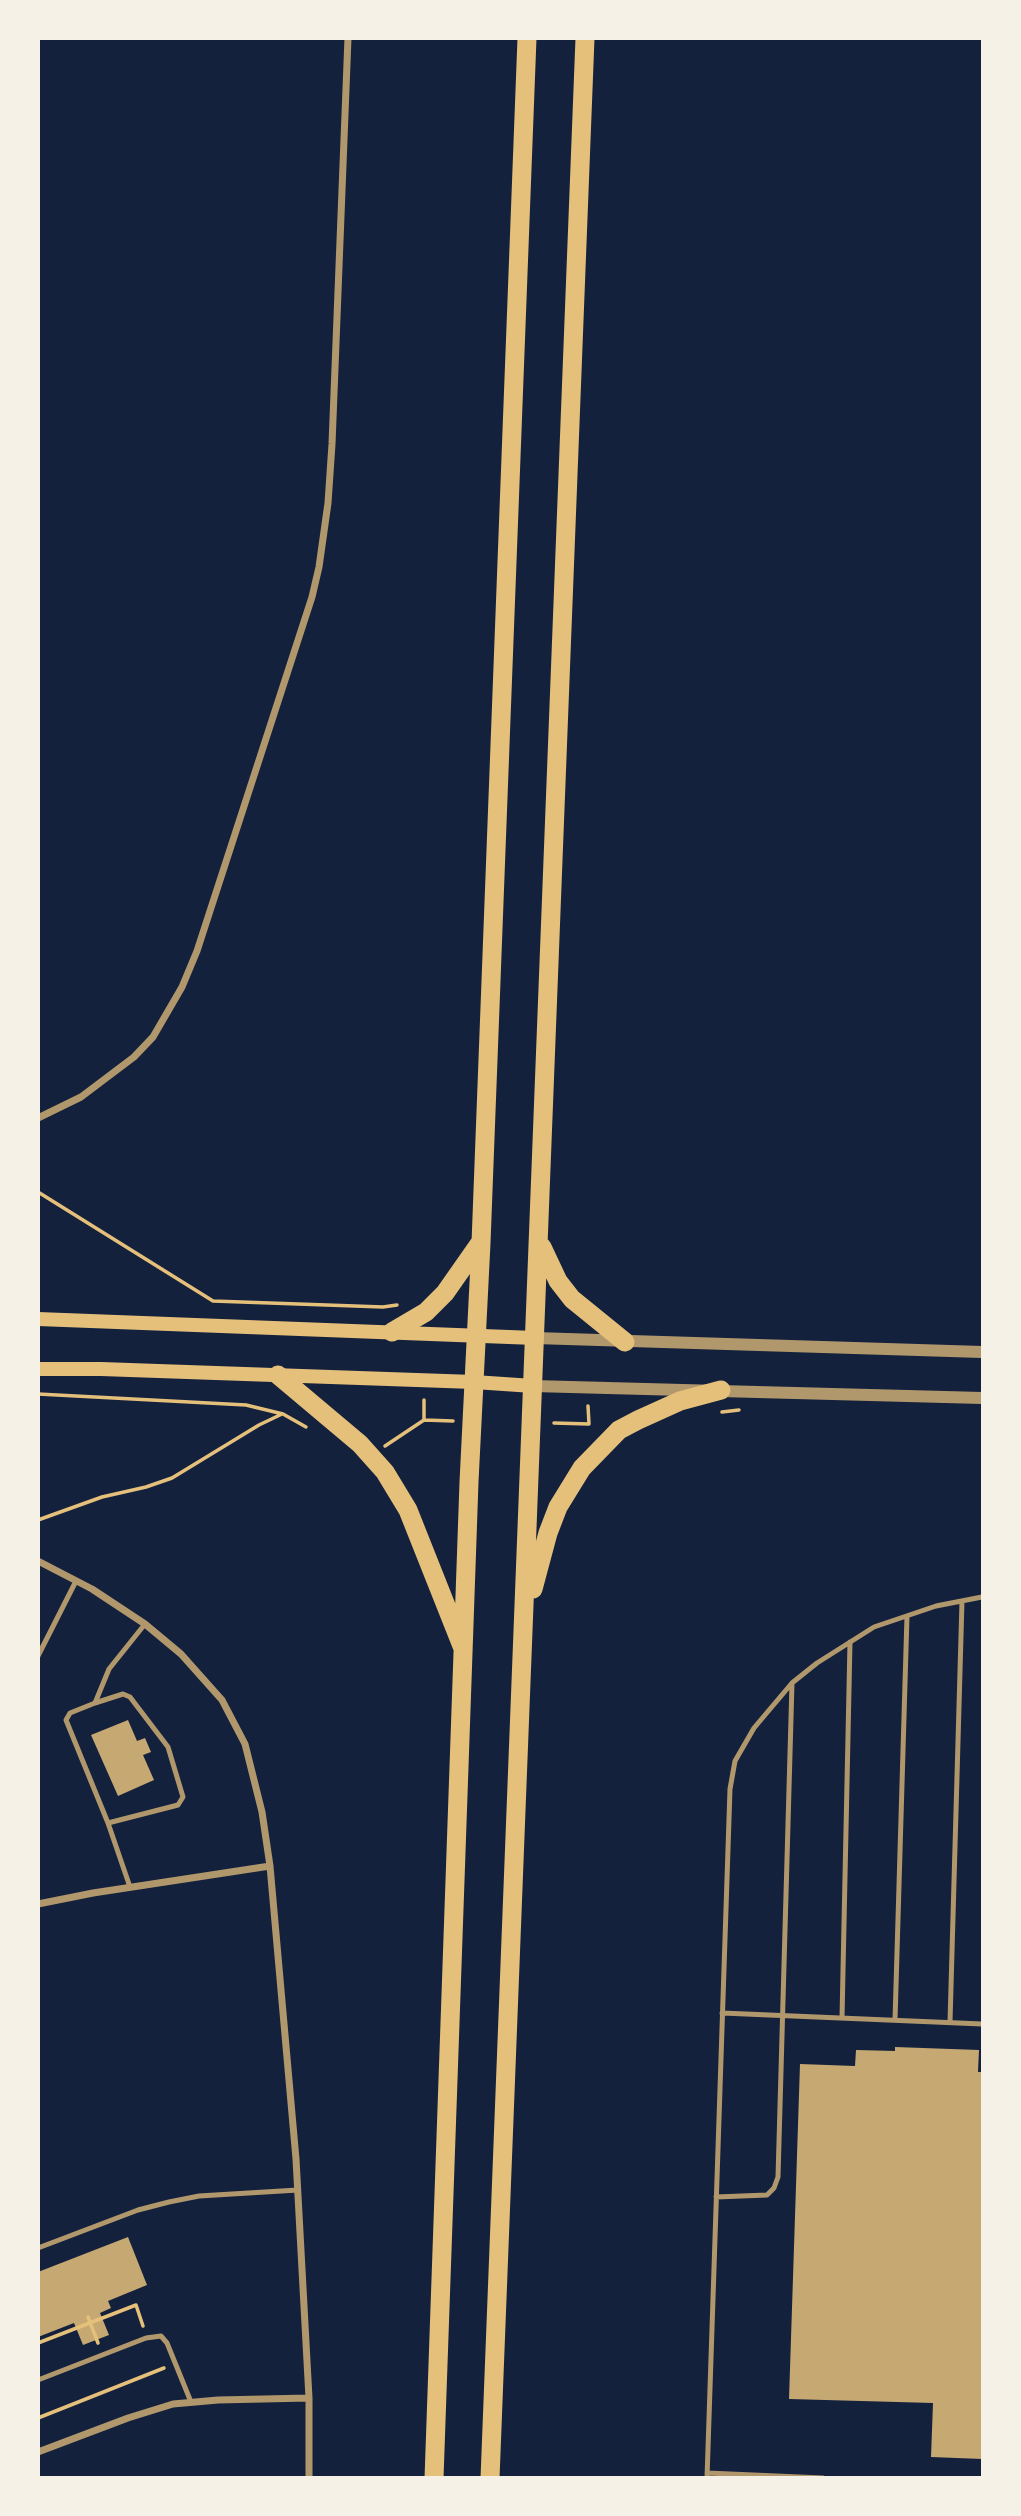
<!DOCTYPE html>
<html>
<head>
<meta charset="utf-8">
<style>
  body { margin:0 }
  #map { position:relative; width:1021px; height:2516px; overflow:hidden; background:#14213d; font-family:Cabin,sans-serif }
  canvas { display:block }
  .frame { position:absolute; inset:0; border:40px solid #f6f1e7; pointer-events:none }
</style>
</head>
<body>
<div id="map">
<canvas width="1021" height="2516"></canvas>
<div class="frame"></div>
</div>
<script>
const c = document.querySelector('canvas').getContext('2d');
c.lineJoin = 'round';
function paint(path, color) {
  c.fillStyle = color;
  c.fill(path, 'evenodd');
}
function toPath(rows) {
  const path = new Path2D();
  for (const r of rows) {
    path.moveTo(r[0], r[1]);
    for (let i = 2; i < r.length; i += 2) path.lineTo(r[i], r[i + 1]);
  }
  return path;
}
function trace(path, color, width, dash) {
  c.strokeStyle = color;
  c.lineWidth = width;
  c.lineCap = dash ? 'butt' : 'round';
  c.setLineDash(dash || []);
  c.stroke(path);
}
paint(toPath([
  [128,1720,137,1741,145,1738,151,1752,143,1755,154,1780,118,1796,91,1735],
  [895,2047,979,2050,978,2072,982,2072,982,2459,931,2457,933,2403,789,2399,800,2064,855,2066,856,2050,895,2051],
  [128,2237,147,2285,108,2301,111,2308,100,2313,109,2335,83,2345,74,2323,38,2337,38,2272]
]), '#c6a872');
trace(toPath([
  [38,1192,213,1301,383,1307,397,1305],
  [38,1394,246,1405,283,1414,306,1427],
  [424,1400,424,1420,453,1421],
  [722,1412,739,1410],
  [554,1423,589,1424,588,1406],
  [385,1446,424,1420],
  [38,1520,102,1497,146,1487,172,1478,259,1425,282,1414],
  [88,2317,98,2343],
  [38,2343,136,2305,143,2326],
  [38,2418,164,2368]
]), '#e5c07b', 3.5);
trace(toPath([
  [38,1656,76,1581],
  [95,1703,70,1713,66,1720,108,1823],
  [130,1887,108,1823,178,1805,183,1797,168,1747,130,1697,123,1694,95,1703,109,1669,145,1624],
  [722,2013,982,2024],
  [842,2018,850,1642],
  [895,2020,907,1616],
  [950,2022,962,1601],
  [716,2197,767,2195,774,2188,778,2177,792,1683],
  [38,2248,138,2210,169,2202,199,2196,298,2190],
  [38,2380,146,2338,161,2336,167,2343,191,2402],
  [707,2473,823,2478],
  [707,2478,730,1789,735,1761,754,1728,792,1683,817,1663,874,1627,936,1606,982,1597]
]), '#b1986c', 5);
trace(toPath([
  [38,1118,81,1097,134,1057,153,1037,182,987,197,951,312,597,319,567,328,503,332,444,348,38],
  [38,1561,92,1589,145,1624,181,1654,222,1700,245,1744,262,1812,270,1866,296,2159,309,2398,309,2478],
  [38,1904,93,1893,270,1866],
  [38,2452,128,2418,173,2404,218,2400,309,2398]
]), '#b1986c', 7);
trace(toPath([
  [535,1338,982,1352],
  [533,1386,982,1398]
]), '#b1986c', 12);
trace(toPath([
  [38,1319,535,1338],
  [38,1369,101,1369,474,1382,533,1386]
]), '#e5c07b', 14);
trace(toPath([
  [542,1247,558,1281,572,1299,625,1342],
  [392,1332,426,1312,445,1293,480,1243],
  [278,1375,360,1444,385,1472,408,1510,462,1646],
  [533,1589,548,1533,558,1507,582,1468,619,1430,638,1420,680,1401,721,1390],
  [434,2478,469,1482,481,1243,527,38],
  [490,2478,585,38]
]), '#e5c07b', 19);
</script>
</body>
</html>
